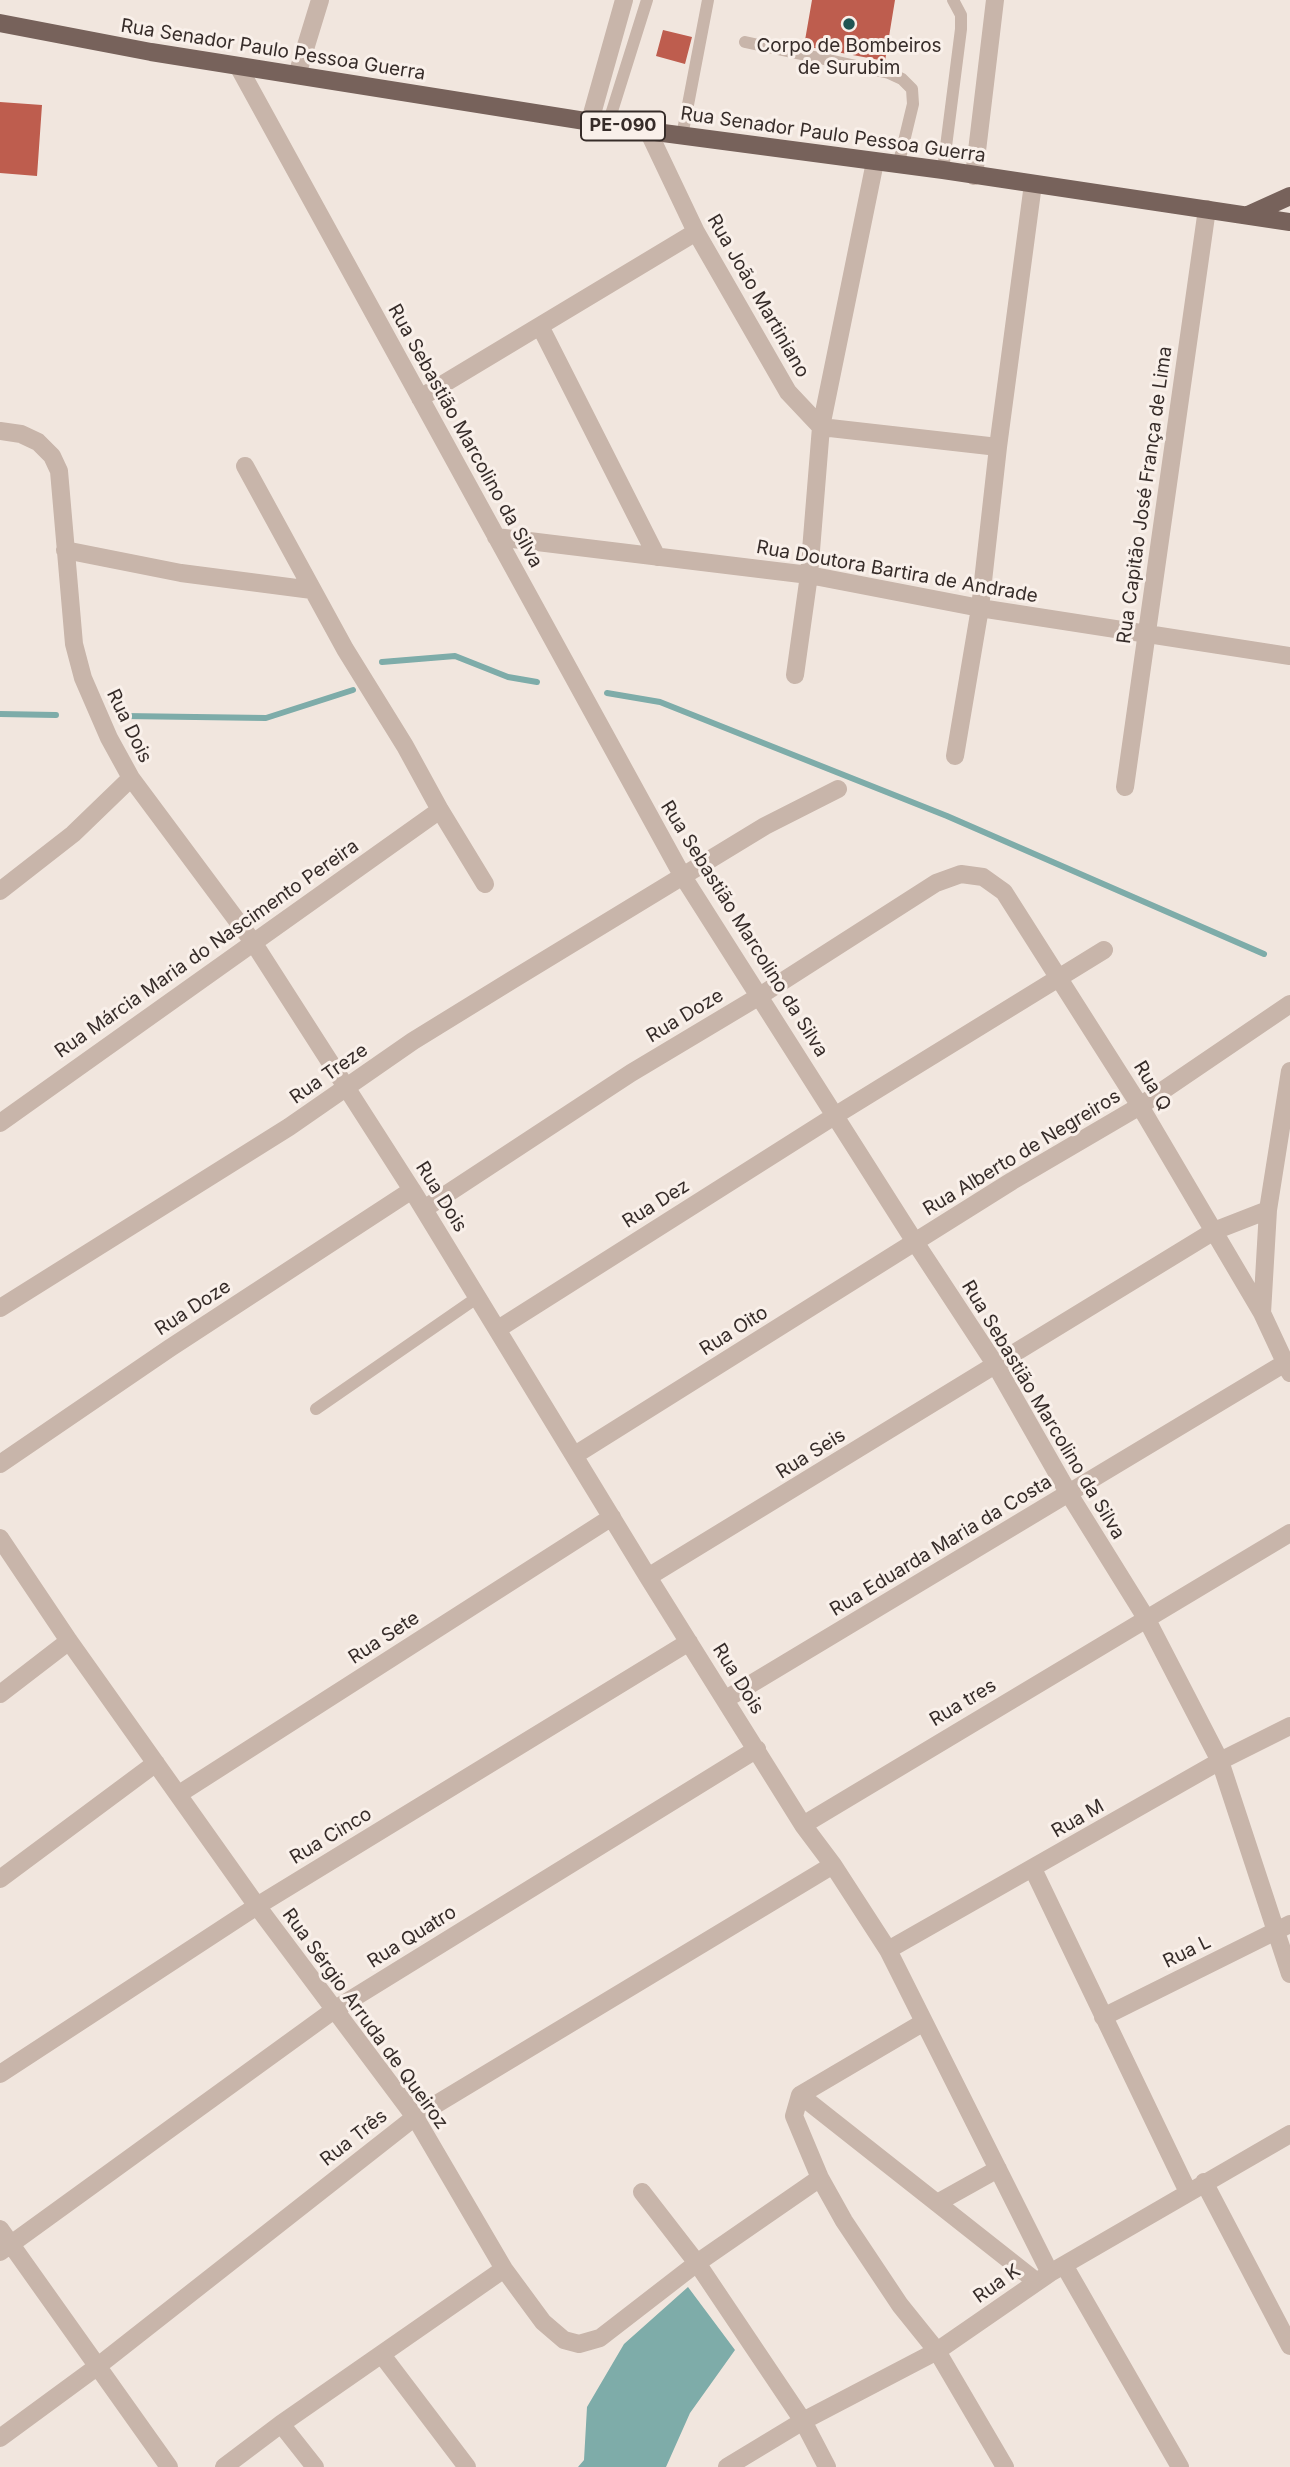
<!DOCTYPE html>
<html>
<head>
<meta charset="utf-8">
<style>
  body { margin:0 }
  canvas { display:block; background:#f1e6de }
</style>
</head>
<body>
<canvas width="1290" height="2467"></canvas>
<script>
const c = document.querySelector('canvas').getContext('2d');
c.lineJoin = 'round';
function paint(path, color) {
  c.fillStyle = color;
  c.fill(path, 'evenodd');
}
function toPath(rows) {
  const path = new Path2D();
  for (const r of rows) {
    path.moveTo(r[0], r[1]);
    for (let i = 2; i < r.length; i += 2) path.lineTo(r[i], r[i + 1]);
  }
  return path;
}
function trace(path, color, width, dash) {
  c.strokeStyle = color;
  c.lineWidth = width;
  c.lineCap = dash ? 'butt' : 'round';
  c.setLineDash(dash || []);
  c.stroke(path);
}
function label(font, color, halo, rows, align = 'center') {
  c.font = font + ' Inter,sans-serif';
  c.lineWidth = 6;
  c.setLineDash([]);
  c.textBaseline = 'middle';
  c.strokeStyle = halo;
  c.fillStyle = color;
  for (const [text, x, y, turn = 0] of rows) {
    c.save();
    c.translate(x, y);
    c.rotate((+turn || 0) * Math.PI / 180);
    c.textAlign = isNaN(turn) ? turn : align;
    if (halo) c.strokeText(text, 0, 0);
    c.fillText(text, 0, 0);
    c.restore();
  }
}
paint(toPath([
  [688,2287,735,2350,690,2413,666,2467,578,2467,584,2460,587,2407,624,2344]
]), '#7eaca9');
trace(toPath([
  [382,662,455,656,508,677,537,682],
  [607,693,660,702,947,816,1264,954],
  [0,714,56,715],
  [124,716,266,718,353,690]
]), '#7eaca9', 6);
paint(toPath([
  [812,0,895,0,885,61,804,46],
  [663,30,692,37,685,64,656,56],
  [0,102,42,105,37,176,0,173]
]), '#be5d4e');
trace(toPath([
  [745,42,889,73,902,79,912,89,913,104,898,166],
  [608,124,647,0],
  [682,136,708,0],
  [943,170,961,29,961,15,953,0],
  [316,1409,478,1297]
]), '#c8b5aa', 12);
trace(toPath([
  [238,66,682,875,915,1242,995,1364,1069,1494,1146,1618,1220,1761,1290,1974],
  [297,75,320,0],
  [590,121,624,0],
  [648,131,696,232,788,392,821,427,998,447],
  [974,176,995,0],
  [540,326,657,557],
  [420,398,696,232],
  [0,431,21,434,38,442,52,456,59,471,74,644,83,678,109,738,131,778,253,942,412,1190,648,1577,803,1825,833,1865,888,1950,1050,2273],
  [245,466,345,649,405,746,440,810,485,884],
  [496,537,809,575,980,608,1290,656],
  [65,550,181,573,312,590],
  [795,675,809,575,821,427,875,162],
  [955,756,980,608,998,447,1033,184],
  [1125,787,1207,209],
  [0,891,73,834,131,778],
  [0,1123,440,810],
  [424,1209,631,1073,758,997,936,883,961,874,983,877,1004,892,1140,1106,1262,1313,1290,1373],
  [0,1308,289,1127,413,1041,512,980,765,826,838,789],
  [1262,1313,1268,1210,1290,1071],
  [498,1329,836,1115,1104,950],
  [575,1455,1012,1181,1140,1106,1290,1004],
  [0,1464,170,1348,412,1190],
  [0,1538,69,1641,257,1906,415,2117,504,2269,543,2322,564,2340,579,2344,600,2338,697,2263,820,2178],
  [648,1577,1214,1231,1268,1210],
  [0,1694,69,1641],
  [726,1699,1285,1363],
  [179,1794,612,1517],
  [803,1825,1290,1533],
  [1033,1869,1188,2192],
  [0,1879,156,1763],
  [888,1950,1220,1761,1290,1726],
  [1103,2017,1290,1924],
  [924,2022,800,2095,794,2116,820,2178,844,2221,900,2305,937,2351,1005,2467],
  [0,2074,257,1906,689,1642],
  [800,2095,1037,2282],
  [1204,2182,1290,2346],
  [642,2192,697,2263,803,2421,827,2467],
  [937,2203,998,2169],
  [0,2229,169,2467],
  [0,2252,334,2010,757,1749],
  [1064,2265,1180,2467],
  [382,2355,467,2467],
  [281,2424,315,2467],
  [0,2438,98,2366,415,2117,833,1865],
  [224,2467,281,2424,504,2269],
  [727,2467,803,2421,937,2351,1050,2273,1290,2134]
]), '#c8b5aa', 18);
trace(toPath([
  [0,23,151,52,648,131,943,170,1290,222],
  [1248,215,1290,196]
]), '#77625b', 18);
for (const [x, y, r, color] of [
  [849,24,7,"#215553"]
]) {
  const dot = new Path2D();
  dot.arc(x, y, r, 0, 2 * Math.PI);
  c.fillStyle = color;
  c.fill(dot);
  trace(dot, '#f9f0ea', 2.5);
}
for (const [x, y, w] of [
  [623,126,84]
]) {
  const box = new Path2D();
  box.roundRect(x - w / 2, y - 14.5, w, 29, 5);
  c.fillStyle = '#f9f0ea';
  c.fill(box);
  trace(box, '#362c29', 2);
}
label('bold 18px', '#362c29', null, [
  ["PE-090",623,126]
]);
label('19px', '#362c29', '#f9f0ea', [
  ["Corpo de Bombeiros",849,46],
  ["de Surubim",849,68]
]);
label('19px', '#362c29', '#f9f0ea', [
  ["Rua Senador Paulo Pessoa Guerra",273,50,9],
  ["Rua Senador Paulo Pessoa Guerra",833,135,8],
  ["Rua João Martiniano",758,296,60],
  ["Rua Sebastião Marcolino da Silva",465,436,61],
  ["Rua Capitão José França de Lima",1145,495,-82],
  ["Rua Doutora Bartira de Andrade",897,572,10],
  ["Rua Dois",129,726,64],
  ["Rua Sebastião Marcolino da Silva",744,929,58],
  ["Rua Márcia Maria do Nascimento Pereira",207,949,-35],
  ["Rua Doze",685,1016,-31],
  ["Rua Treze",329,1074,-35],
  ["Rua Q",1152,1086,59],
  ["Rua Alberto de Negreiros",1022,1153,-31],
  ["Rua Dois",441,1197,58],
  ["Rua Dez",656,1204,-32],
  ["Rua Doze",193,1308,-33],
  ["Rua Oito",734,1331,-32],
  ["Rua Sebastião Marcolino da Silva",1043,1410,59],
  ["Rua Seis",811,1454,-32],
  ["Rua Eduarda Maria da Costa",941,1546,-31],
  ["Rua Sete",384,1638,-33],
  ["Rua Dois",738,1679,58],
  ["Rua tres",963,1703,-31],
  ["Rua M",1078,1819,-30],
  ["Rua Cinco",331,1836,-31],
  ["Rua Quatro",412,1937,-32],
  ["Rua L",1187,1952,-26],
  ["Rua Sérgio Arruda de Queiroz",365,2019,54],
  ["Rua Três",354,2138,-38],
  ["Rua K",997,2284,-35]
]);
</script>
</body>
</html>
